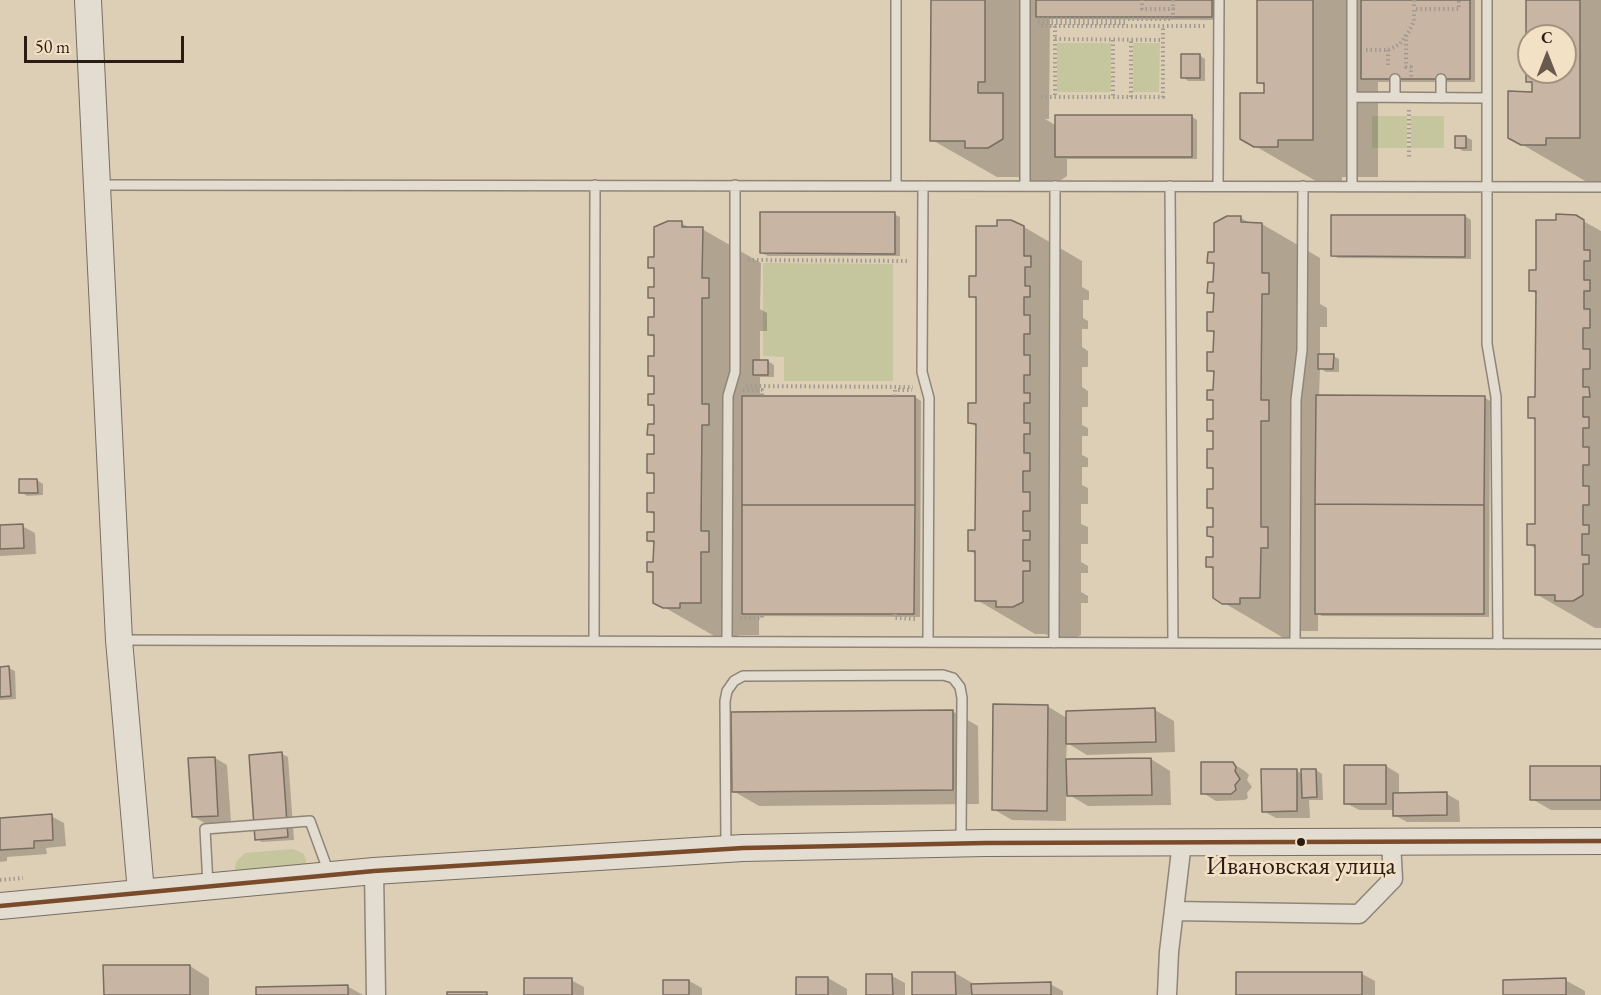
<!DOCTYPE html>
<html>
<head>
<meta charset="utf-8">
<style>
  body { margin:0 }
  #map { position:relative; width:1601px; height:995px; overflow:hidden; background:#ddceb6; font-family:"EB Garamond",serif }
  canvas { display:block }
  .north { position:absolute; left:1517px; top:24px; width:60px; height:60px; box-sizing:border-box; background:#f3e1c5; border:2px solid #a3927f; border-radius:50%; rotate:0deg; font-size:16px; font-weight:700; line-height:24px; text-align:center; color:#2a1b15 }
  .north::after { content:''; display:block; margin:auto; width:21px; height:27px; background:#695a4d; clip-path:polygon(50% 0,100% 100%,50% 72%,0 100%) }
  .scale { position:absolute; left:24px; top:36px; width:160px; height:27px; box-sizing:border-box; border:3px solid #2a1b15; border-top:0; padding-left:8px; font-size:18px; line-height:21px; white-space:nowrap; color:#2a1b15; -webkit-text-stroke:4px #f3e1c5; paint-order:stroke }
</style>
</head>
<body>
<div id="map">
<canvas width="1601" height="995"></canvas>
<div class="north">С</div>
<div class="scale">50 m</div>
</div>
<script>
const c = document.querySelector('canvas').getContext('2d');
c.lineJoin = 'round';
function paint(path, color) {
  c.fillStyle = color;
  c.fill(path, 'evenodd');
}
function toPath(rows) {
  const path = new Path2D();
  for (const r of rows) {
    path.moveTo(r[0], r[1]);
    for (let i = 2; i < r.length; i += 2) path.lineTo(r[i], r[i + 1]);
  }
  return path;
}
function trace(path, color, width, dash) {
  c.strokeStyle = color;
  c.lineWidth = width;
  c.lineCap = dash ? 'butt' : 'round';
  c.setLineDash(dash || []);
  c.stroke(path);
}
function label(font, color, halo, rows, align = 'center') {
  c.font = font + ' "EB Garamond",serif';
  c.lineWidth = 5;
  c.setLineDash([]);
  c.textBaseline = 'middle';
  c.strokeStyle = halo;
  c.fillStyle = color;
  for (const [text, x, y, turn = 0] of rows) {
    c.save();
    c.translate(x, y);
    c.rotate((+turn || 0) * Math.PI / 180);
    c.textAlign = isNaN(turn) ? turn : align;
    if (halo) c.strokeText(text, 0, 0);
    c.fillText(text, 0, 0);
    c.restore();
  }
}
paint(toPath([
  [1057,43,1111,43,1111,92,1057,92],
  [1133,43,1160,43,1159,92,1133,92],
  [1372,116,1407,116,1407,148,1372,148],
  [1411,116,1444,116,1444,148,1411,148],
  [763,263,893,264,893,381,784,381,784,357,763,356],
  [293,849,304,854,306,861,305,869,239,872,235,869,236,862,245,853]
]), '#c5c59e');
paint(toPath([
  [932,0,1217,0,1217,20,1050,19,1049,119,1045,119,1057,126,1191,116,1197,120,1197,159,1067,159,1067,176,1054,185,1031,185,1018,177,997,177,932,140],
  [1259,0,1475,0,1475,82,1378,82,1378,177,1342,177,1342,184,1321,184,1241,138,1265,94,1265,86,1259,82],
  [1527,0,1601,0,1601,182,1587,182,1509,137,1534,93,1534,85,1527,81],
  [1529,36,1565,36,1565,72,1529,72],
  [1199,55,1205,59,1205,81,1188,81,1183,77],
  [1466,137,1472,140,1472,151,1463,151,1457,147],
  [894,214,900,217,900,256,768,256,762,253],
  [1332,216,1465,216,1471,220,1471,259,1338,258,1332,255],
  [1576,217,1601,231,1601,628,1595,628,1536,594,1536,549,1529,544,1536,525,1537,421,1529,417,1537,398,1537,294,1530,290,1558,221],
  [1241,218,1252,224,1262,224,1320,258,1320,304,1327,308,1327,327,1320,327,1320,356,1333,356,1339,359,1339,372,1326,372,1320,368,1319,397,1484,397,1490,401,1489,617,1322,616,1318,614,1318,631,1298,631,1298,637,1282,637,1214,597,1214,570,1208,566,1214,559,1215,539,1208,535,1215,529,1215,511,1208,507,1215,490,1215,471,1208,467,1215,451,1215,433,1208,430,1215,421,1215,403,1209,399,1215,391,1215,374,1209,370,1215,354,1215,334,1209,330,1215,313,1215,296,1209,292,1215,284,1215,266,1209,262],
  [681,223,692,229,702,229,761,263,760,309,767,313,767,331,760,331,760,361,768,361,774,365,774,377,760,377,760,397,915,397,921,401,920,617,759,616,759,635,738,635,738,641,723,641,655,602,655,575,648,571,655,563,655,544,649,540,655,533,655,515,649,512,655,495,655,476,649,472,655,456,655,438,649,434,655,426,655,407,649,404,655,396,656,379,649,375,655,358,656,338,649,335,655,318,656,300,649,297,655,288,656,270,649,267],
  [1024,227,1082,261,1082,287,1089,291,1089,300,1083,300,1083,318,1088,321,1088,329,1082,329,1082,347,1088,351,1088,367,1082,367,1082,387,1088,391,1088,407,1082,407,1082,425,1088,428,1088,436,1082,436,1082,455,1088,458,1088,467,1082,467,1082,485,1088,488,1088,504,1081,504,1081,524,1088,527,1088,544,1081,544,1081,562,1088,566,1088,573,1081,573,1081,592,1088,596,1088,603,1081,603,1081,635,1072,640,1056,640,1045,634,1035,634,977,600,977,555,969,550,977,531,977,427,970,423,977,404,978,300,971,296,978,278],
  [37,480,43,484,43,495,27,496,21,492],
  [22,526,35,533,36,554,0,556,0,527],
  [0,668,9,668,15,671,16,699,0,700],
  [1047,706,1067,718,1155,710,1174,721,1175,752,1087,755,1067,743,1066,760,1151,759,1170,771,1171,805,1088,806,1066,793,1066,821,1012,820,993,809],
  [952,711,978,726,979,804,759,806,733,791],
  [282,754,288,757,294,840,262,842,257,839],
  [215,758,227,765,231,822,206,824,193,816],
  [1232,763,1245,771,1249,775,1247,780,1252,787,1247,793,1248,798,1245,800,1216,801,1203,793],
  [1386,766,1399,774,1399,794,1447,794,1459,801,1460,822,1407,822,1394,815,1394,810,1359,810,1346,803],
  [1601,768,1601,810,1551,810,1532,799],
  [1296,770,1302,774,1316,770,1322,774,1323,800,1309,800,1310,818,1276,818,1263,811],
  [51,816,64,823,66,846,46,848,47,854,7,857,7,861,0,862,0,819],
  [190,966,209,978,209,995,105,995],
  [955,973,974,984,1050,984,1063,991,1063,995,914,995],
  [1362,974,1375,981,1375,995,1237,995],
  [892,976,905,983,905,995,870,995],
  [828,978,847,989,847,995,798,995],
  [571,980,584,987,584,995,526,995],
  [1565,980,1585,991,1585,995,1504,995],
  [689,981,702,988,702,995,664,995],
  [347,986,363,995,257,995]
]), '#0003');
const building = toPath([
  [931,0,985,0,985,82,978,82,978,93,1003,93,1003,139,988,148,965,148,965,141,930,141,931,0],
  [1036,0,1212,0,1212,17,1036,17,1036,0],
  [1257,0,1313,0,1313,140,1278,140,1278,147,1254,147,1240,139,1240,93,1264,93,1264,83,1257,83,1257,0],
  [1361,0,1470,0,1470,79,1361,79,1361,0],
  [1526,0,1580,0,1580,138,1546,138,1546,145,1521,145,1508,138,1508,91,1532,92,1532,82,1526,82,1526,0],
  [1529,36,1565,36,1565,72,1529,72,1529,36],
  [1181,54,1200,54,1200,78,1181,78,1181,54],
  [1055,115,1192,115,1192,157,1055,157,1055,115],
  [1455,136,1466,136,1466,148,1455,148,1455,136],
  [760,212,895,212,895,254,760,253,760,212],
  [1556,214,1576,215,1584,220,1584,250,1590,250,1590,261,1584,261,1584,280,1590,280,1590,291,1584,291,1584,309,1590,309,1590,328,1583,328,1583,349,1590,349,1590,369,1583,369,1583,387,1589,387,1590,397,1583,397,1583,417,1589,417,1589,428,1583,428,1583,447,1589,447,1589,465,1583,465,1583,486,1589,486,1589,505,1583,505,1583,525,1589,525,1589,534,1582,534,1582,555,1589,555,1589,564,1583,564,1583,595,1573,601,1555,601,1555,595,1535,595,1535,545,1527,545,1527,524,1535,524,1535,418,1528,418,1528,397,1535,397,1536,291,1529,291,1529,270,1536,270,1536,220,1556,220,1556,214],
  [1331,215,1465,215,1465,257,1331,256,1331,215],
  [1227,216,1241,216,1241,222,1262,223,1262,273,1269,273,1269,294,1262,294,1261,400,1269,400,1269,421,1261,421,1261,527,1268,527,1268,548,1261,548,1260,598,1240,598,1240,604,1222,604,1213,598,1213,567,1206,567,1206,557,1213,557,1213,537,1207,536,1207,527,1213,527,1213,508,1207,508,1207,489,1213,489,1213,468,1207,468,1207,449,1213,449,1213,431,1207,431,1207,419,1213,419,1213,400,1207,400,1207,390,1213,390,1214,371,1207,371,1207,352,1213,352,1214,331,1207,331,1207,312,1213,312,1214,293,1207,293,1208,282,1213,282,1214,263,1207,263,1208,252,1214,252,1214,223,1227,216],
  [997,220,1011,220,1024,226,1024,256,1031,256,1031,267,1025,267,1025,286,1030,286,1030,297,1024,297,1024,315,1030,315,1030,334,1024,334,1024,355,1030,355,1030,375,1024,375,1024,393,1030,393,1030,403,1024,403,1024,423,1030,423,1030,434,1024,434,1024,453,1030,453,1030,471,1023,471,1023,492,1030,492,1030,511,1023,511,1023,531,1030,531,1030,540,1023,540,1023,561,1030,561,1030,571,1023,571,1023,602,1013,607,996,607,996,601,975,601,975,551,968,551,968,530,975,530,976,424,968,423,968,403,976,403,976,297,969,297,969,276,976,276,976,226,997,226,997,220],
  [668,221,682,221,682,227,703,227,702,278,709,278,709,298,702,298,702,404,709,404,709,425,702,425,701,531,709,531,709,552,701,552,701,603,680,603,680,608,663,608,653,603,653,572,647,572,647,562,653,562,654,541,647,541,647,532,654,532,654,512,647,512,647,493,654,493,654,473,647,473,647,454,654,454,654,435,647,435,648,424,654,424,654,405,648,405,648,394,654,394,654,376,648,376,648,356,654,356,654,335,648,335,648,317,654,317,654,298,648,298,648,287,654,287,654,268,648,268,648,257,654,257,654,227,668,221],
  [1318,354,1334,354,1333,369,1318,369,1318,354],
  [753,360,768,360,768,375,753,375,753,360],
  [1316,395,1485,396,1484,505,1315,504,1316,395],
  [742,396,915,396,915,505,742,505,742,396],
  [19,479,37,479,38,493,19,493,19,479],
  [1315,504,1484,505,1484,614,1315,614,1315,504],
  [742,505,915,505,914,614,742,614,742,505],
  [23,524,24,548,0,549,0,525,23,524],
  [9,666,11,696,0,697,0,667,9,666],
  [993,704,1048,705,1047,811,992,810,993,704],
  [1155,708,1156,742,1066,744,1066,711,1155,708],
  [953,710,953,790,732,792,731,712,953,710],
  [282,752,288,837,255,840,249,755,282,752],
  [215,757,218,816,192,817,188,758,215,757],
  [1151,758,1152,795,1067,796,1066,759,1151,758],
  [1201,762,1233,762,1236,767,1235,771,1240,779,1235,785,1236,790,1231,794,1201,794,1201,762],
  [1344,765,1386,765,1386,804,1344,804,1344,765],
  [1530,766,1601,766,1601,800,1530,800,1530,766],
  [1261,769,1297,769,1297,811,1262,812,1261,769],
  [1301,769,1316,769,1317,797,1302,798,1301,769],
  [1447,792,1447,815,1393,816,1393,793,1447,792],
  [52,814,53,840,34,841,34,848,0,850,0,818,52,814],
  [103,965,190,965,190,995,104,995,103,965],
  [912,972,955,972,956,995,912,995,912,972],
  [1236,972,1362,972,1362,995,1236,995,1236,972],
  [866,974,892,974,893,995,866,995,866,974],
  [796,977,828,977,828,995,796,995,796,977],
  [524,978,572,978,572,995,524,995,524,978],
  [1566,978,1566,995,1503,995,1503,980,1566,978],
  [663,980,689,980,689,995,663,995,663,980],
  [1051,982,1051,995,972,995,971,984,1051,982],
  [348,985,348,995,256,995,256,987,348,985],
  [447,992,487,992,487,995,447,995,447,992]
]);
paint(building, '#c9b5a3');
trace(building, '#776d61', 1.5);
const lane = toPath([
  [1487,0,1487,344,1496,397,1498,644],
  [1441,79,1441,98],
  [1352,97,1486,98],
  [1395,97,1395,79],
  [97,185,1601,187],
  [896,186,896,0],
  [923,186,922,372,929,398,928,642],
  [1025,186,1025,0],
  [1170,186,1173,643],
  [1218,186,1219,0],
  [1352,186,1352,0],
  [121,640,1601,644],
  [594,641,595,185],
  [727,641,728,396,735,372,735,185],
  [1054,643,1055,186],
  [1295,643,1296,400,1302,350,1303,186],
  [726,848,725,701,727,691,734,681,743,676,943,675,953,678,960,687,962,698,961,841],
  [208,885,205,829,310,821,329,873]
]);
const street = toPath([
  [374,871,376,995],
  [1174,911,1359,914,1393,879,1391,842],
  [1167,995,1169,952,1182,842]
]);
const secondary = toPath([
  [88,0,119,640,141,892],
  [0,906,374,871,743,848,985,843,1601,841]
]);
trace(lane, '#8f8577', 12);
trace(street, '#8f8577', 21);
trace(secondary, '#776d61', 28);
trace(toPath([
  [1173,0,1173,9],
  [1414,0,1414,9],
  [1038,19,1173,19,1173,9,1142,9,1142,0],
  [1038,23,1125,23,1125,26],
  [1041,26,1205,26],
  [1055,26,1055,97],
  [1406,35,1406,67,1411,67,1411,78],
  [1055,39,1163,40],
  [1113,40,1113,97],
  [1366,50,1388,50,1400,44,1410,30,1414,21,1414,9,1459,9,1459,0],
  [1388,50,1388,67],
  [1041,97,1163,97,1163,26],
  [1131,97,1131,40],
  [1409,110,1409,159],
  [748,260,908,261],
  [746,386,913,387],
  [743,390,762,390,762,396],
  [895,396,895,390,912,390],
  [895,614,895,618,915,619],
  [740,618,762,618,762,614],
  [0,880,23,878]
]), '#a29a91', 4, [1.5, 3]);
trace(lane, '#e3dcd0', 9);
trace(street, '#e3dcd0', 18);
trace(secondary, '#e3dcd0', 26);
trace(toPath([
  [0,906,374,871,743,848,985,843,1601,841]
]), '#7a4b2a', 4.5);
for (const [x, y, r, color] of [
  [1301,842,5,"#2a1b15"]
]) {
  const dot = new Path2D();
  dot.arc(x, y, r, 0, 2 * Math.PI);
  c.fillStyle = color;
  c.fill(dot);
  trace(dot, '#f3e1c5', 2);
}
label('26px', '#2a1b15', '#f3e1c5', [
  ["Ивановская улица",1301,867]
]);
</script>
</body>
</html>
